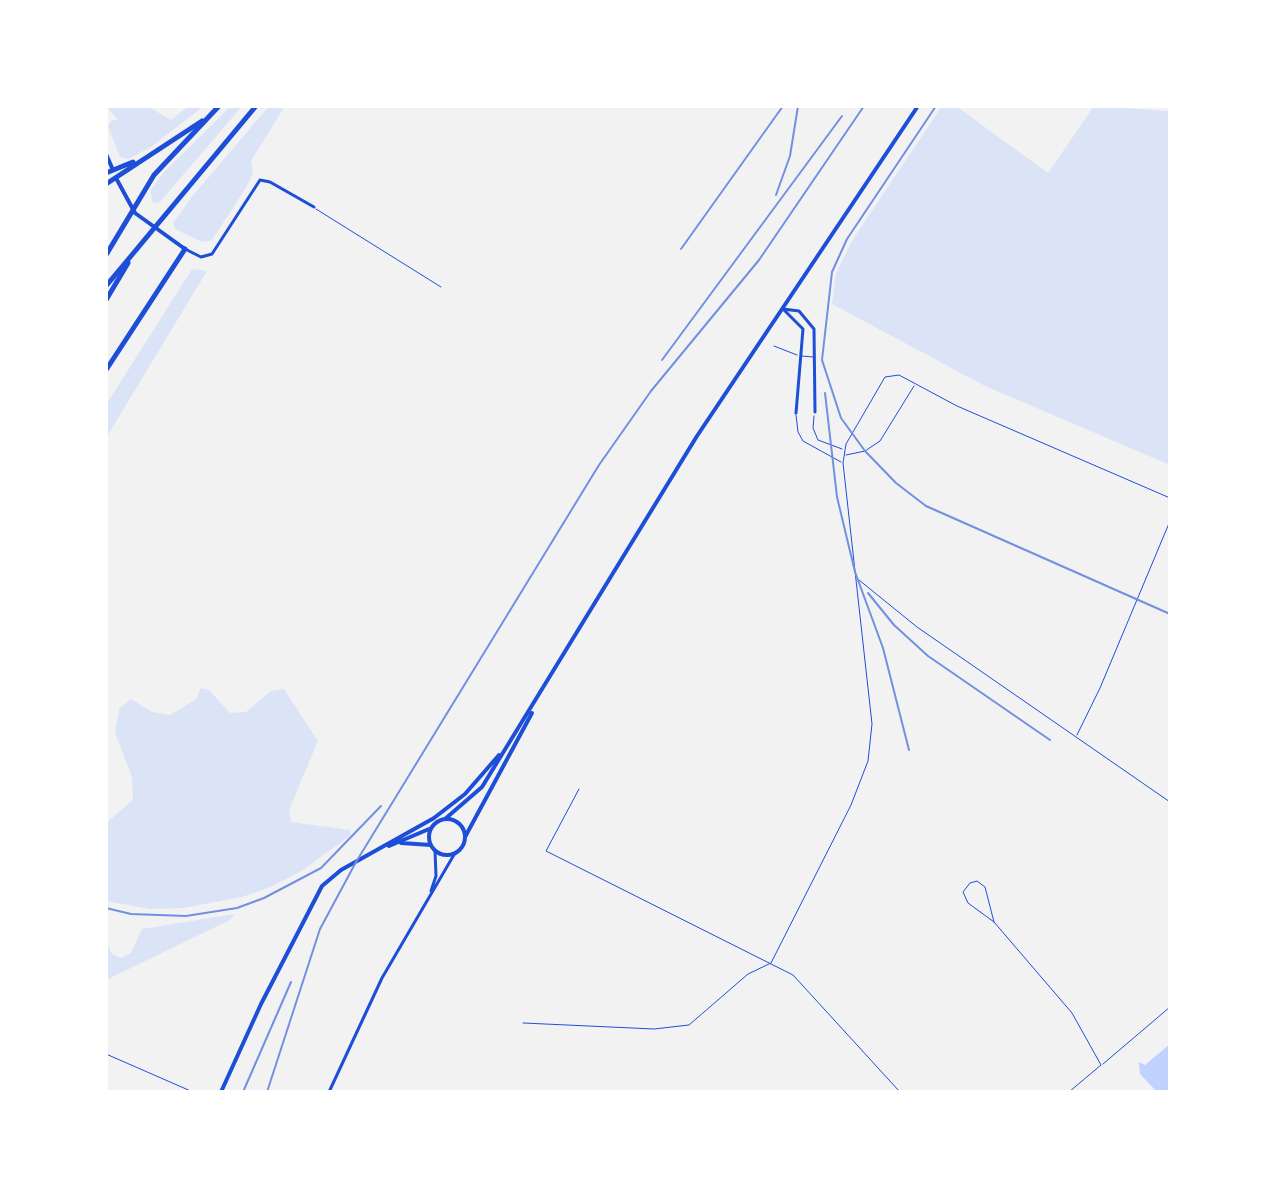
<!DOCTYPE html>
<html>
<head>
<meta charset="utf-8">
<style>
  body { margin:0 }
  #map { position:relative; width:1276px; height:1198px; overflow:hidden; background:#f2f2f2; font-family:Inter,sans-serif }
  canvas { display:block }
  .frame { position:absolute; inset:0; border:108px solid #fff; pointer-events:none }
</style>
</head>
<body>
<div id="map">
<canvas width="1276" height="1198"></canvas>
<div class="frame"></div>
</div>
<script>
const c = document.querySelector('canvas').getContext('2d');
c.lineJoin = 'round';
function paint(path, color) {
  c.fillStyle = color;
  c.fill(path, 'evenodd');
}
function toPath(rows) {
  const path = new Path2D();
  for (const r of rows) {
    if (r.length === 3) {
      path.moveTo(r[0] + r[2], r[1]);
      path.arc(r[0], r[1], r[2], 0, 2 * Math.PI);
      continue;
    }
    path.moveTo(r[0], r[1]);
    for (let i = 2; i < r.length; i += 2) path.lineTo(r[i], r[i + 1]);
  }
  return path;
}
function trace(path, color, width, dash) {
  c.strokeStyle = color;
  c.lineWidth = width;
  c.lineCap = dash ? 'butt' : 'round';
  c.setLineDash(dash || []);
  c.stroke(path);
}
paint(toPath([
  [147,106,171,120,189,106,204,106,151,147,128,159,120,157,108,126,112,120,118,120,106,106],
  [231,106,242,106,160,202,153,203,150,191,164,172],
  [269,106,285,106,251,161,253,173,247,186,212,240,202,242,175,229,173,223,191,198],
  [942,106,956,106,1048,173,1094,106,1170,111,1170,465,985,386,832,304,836,273,853,239],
  [192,269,207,271,106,438,106,405],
  [201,688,209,690,230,713,246,712,271,691,284,689,318,741,289,810,291,822,350,830,351,835,303,870,271,887,242,897,183,908,150,909,106,901,106,823,133,800,132,777,115,733,119,709,131,699,152,712,170,715,196,699],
  [235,914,230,920,106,980,106,941,112,954,121,958,131,953,142,929]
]), '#dbe4f7');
paint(toPath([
  [1170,1044,1170,1092,1157,1092,1140,1074,1139,1062,1145,1065]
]), '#bfd3fe');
trace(toPath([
  [316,209,441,287],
  [774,346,797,355],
  [802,356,813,357],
  [796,415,798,432,803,441,841,462],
  [814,416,813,428,818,440,842,449],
  [846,455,865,451,880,441,914,386],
  [859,580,917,627,1170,802],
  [1077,735,1100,688,1170,521],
  [579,789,546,851,793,975,900,1092],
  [994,922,985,887,977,881,970,883,963,892,968,903,994,922,1072,1013,1101,1065,1069,1092],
  [523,1023,654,1029,689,1025,748,974,771,963,851,805,868,761,872,724,843,463,846,444,885,377,899,375,957,406,1170,498],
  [106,1054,193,1092],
  [1103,1064,1170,1007]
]), '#1d4ed8', 1);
trace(toPath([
  [185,249,201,257,212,254,260,180,270,182,314,207],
  [783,309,799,311,814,329,815,412],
  [783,309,803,329,796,413],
  [431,891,436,876,435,851],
  [329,1092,382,978,455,853]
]), '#1d4ed8', 3);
trace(toPath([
  [106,154,113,170],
  [116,178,135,213,185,249],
  [445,819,482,787,697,436,918,106],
  [447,837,18],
  [465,837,532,713],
  [401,843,431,845],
  [389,846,429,829],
  [221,1092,261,1004,322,886,341,870,434,818,465,794,499,755]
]), '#1d4ed8', 4);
trace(toPath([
  [106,173,133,162],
  [106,184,202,121],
  [106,300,128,263],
  [106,370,185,249]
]), '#1d4ed8', 5);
trace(toPath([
  [106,255,154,175,219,106],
  [106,286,256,106]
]), '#1d4ed8', 5);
trace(toPath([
  [936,106,847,239,832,272,822,360,841,418,865,451,896,483,926,506,1170,614],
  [776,195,790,156,798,106],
  [681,249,783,106],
  [662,360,842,116],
  [825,393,837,497,855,572,883,648,909,750],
  [868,593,894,625,928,656,1050,740],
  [106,908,131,914,186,916,237,908,264,898,321,868,381,806],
  [243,1092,291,982],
  [267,1092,320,929,356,862,599,465,651,391,759,260,864,106]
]), '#7290e2', 2);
</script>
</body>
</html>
